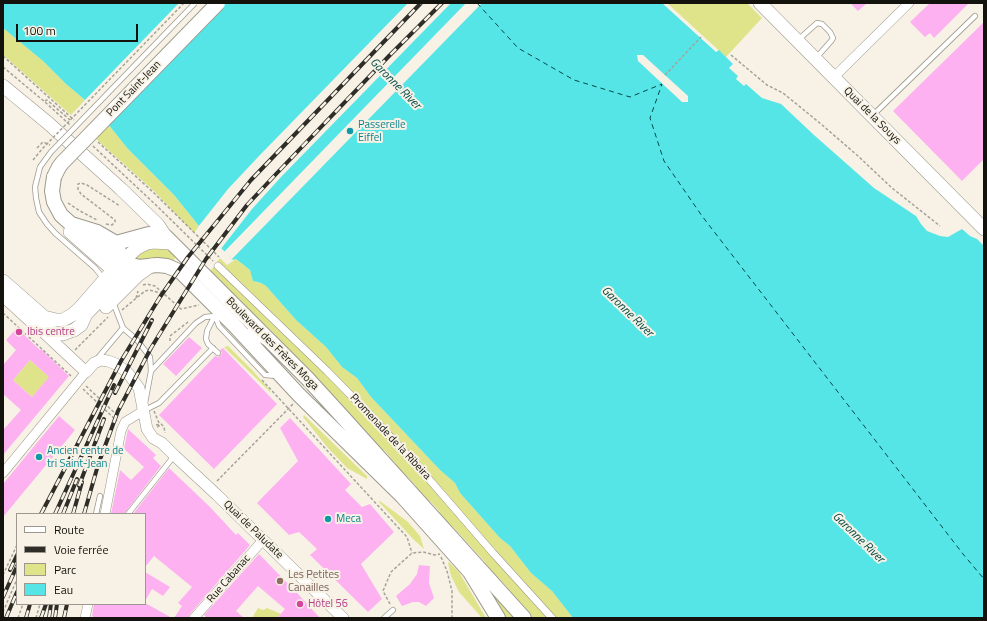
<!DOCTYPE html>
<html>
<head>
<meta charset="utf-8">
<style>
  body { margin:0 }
  #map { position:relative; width:987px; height:621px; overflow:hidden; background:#f7f2e5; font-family:"Titillium Web",sans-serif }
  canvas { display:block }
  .frame { position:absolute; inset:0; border:4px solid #13120d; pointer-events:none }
  .legend { position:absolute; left:16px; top:513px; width:130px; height:92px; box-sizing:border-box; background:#f7f2e5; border:1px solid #9c988f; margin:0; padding:5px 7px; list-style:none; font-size:12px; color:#13120d }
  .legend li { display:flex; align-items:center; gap:8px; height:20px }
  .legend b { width:20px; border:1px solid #9c988f }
  .scale { position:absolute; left:16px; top:24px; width:122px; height:18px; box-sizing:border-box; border:2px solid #13120d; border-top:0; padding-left:5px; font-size:12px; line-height:14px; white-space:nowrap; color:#13120d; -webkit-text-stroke:3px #f7f2e5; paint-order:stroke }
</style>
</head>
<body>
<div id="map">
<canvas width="987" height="621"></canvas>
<div class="frame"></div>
<ul class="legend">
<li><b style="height:5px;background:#fff"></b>Route</li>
<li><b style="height:5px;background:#2e2d27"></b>Voie ferrée</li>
<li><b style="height:11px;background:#dfe48a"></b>Parc</li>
<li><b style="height:11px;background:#56e5e6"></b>Eau</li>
</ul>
<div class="scale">100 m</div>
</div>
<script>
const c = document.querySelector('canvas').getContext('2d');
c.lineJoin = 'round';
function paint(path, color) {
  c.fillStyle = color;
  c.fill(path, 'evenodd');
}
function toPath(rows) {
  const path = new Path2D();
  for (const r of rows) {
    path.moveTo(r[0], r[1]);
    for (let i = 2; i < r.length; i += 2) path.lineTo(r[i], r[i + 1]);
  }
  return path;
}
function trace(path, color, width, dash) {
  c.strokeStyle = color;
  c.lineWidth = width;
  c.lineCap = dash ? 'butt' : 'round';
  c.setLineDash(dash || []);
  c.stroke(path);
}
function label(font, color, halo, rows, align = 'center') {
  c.font = font + ' "Titillium Web",sans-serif';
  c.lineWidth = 4;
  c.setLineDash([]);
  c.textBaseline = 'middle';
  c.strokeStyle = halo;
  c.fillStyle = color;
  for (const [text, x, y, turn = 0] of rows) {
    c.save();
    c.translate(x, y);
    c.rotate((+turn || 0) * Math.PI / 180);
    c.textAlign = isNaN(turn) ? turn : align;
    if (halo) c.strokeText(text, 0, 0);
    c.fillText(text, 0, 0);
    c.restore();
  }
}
paint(toPath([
  [667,3,747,3,762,18,726,57],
  [3,28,43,61,66,84,85,100,71,115,3,55],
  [108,124,128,149,174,195,199,226,194,233,155,192,95,138],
  [164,247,177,255,172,263,143,261,135,259,146,248],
  [220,258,227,265,236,259,250,270,255,282,261,283,266,286,296,320,326,347,342,367,357,378,371,397,440,470,455,483,460,493,500,538,510,546,531,573,552,591,573,618,530,618,532,616,525,608,520,602,517,605,509,594,511,592,499,578,497,580,483,564,485,562,453,527,450,529,437,514,440,512,430,501,427,504,413,488,416,486,407,476,404,478,393,466,396,464,384,450,381,452,367,437,369,435,360,425,357,427,344,412,347,410,337,399,334,402,321,387,323,385,318,380,286,347,284,349,274,338,276,335,262,322,259,324,234,300,237,297,224,288,209,273],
  [228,346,253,371,269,389,271,393,224,347],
  [30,360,48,376,51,376,32,397,13,380],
  [304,415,367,476,367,479,347,468,328,448,303,417],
  [380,501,408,522,420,536,424,549,413,539,379,502],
  [458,549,518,618,503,618],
  [449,562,459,572,486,618,482,618,459,592,451,576,448,563],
  [258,608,263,610,267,608,281,614,277,618,252,618]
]), '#dfe48a');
paint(toPath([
  [3,3,662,3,716,52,719,50,733,64,729,68,738,76,736,79,744,86,746,84,762,98,781,104,814,135,874,188,916,216,921,224,927,231,940,236,948,237,962,229,970,236,977,239,984,246,984,618,573,618,552,591,531,573,510,546,500,538,460,493,455,483,440,470,371,397,357,378,342,367,326,347,296,320,266,286,261,283,253,281,250,270,236,259,233,260,199,226,174,195,128,149,108,124,85,100,66,84,43,61,3,28]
]), '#56e5e6');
paint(toPath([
  [179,3,225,3,107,125,84,101],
  [408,3,451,3,281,177,252,209,220,250,198,227,228,189,259,156],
  [466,3,482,3,232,259,224,252],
  [637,55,643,55,688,96,688,102,682,102,638,61]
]), '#f7f2e5');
trace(toPath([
  [477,3,518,48,574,80,630,97,662,84,650,118,664,161,702,216,963,554,984,579]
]), '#024747', 1, [5, 4]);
paint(toPath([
  [850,3,867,3,858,11],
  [930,3,969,3,934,38,930,33,925,37,910,22],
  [984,22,984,159,962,181,893,111],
  [17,328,40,350,41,349,69,376,3,455,3,430,21,410,3,394,3,365,16,350,6,340],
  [30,360,49,377,32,397,13,380],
  [189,337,202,348,176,376,163,364],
  [223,348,277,404,214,469,159,415,215,356,218,357,220,356,222,353,220,350],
  [59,416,75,430,3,517,3,484],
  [290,418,351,484,345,490,362,507,370,504,394,532,361,564,382,599,368,612,310,555,317,549,299,532,289,535,257,503,298,461,280,428],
  [128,429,156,455,153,458,161,466,124,514,111,514,120,470,131,480,144,467,124,449],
  [169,468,210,507,236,535,238,533,250,545,190,614,188,618,174,618,182,606,178,603,192,587,154,556,145,567,145,514,133,514],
  [259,554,298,594,320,618,277,618,285,609,258,586,236,611,244,618,207,618,204,615],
  [419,565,430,566,429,583,434,598,426,606,419,602,413,602,402,606,396,596,410,584,417,574],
  [145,572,170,587,163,596,152,589,145,601],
  [94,604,147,604,172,618,95,618,92,616]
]), '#feb1f1');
const service = toPath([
  [798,40,817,23,822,24,830,32,833,38,832,40,816,58],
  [873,115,975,16],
  [40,167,35,187,36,198,39,212,47,224,55,233,95,268,103,278],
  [113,302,123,328,137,340,150,357,151,371,145,403],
  [215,315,207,331,206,339,208,344,218,353],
  [249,331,256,338,264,342],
  [97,359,123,328],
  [151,371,196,323,205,317,215,316,219,326,265,375,277,376],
  [143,411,159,403,213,348],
  [96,514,100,496],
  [128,514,174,456],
  [384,618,393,610]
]);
const pedestrian = toPath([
  [218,266,327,371,375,420,422,471,493,553,552,618]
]);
const minor = toPath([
  [834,77,909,3],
  [3,473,86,372],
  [105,514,121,431,125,422,143,411],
  [85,618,88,604],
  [194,618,263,540]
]);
const tertiary = toPath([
  [39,328,86,372,94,363,101,360,108,361,116,364,127,372,139,388,147,429,153,438,162,443,175,456,217,495,343,618]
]);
const secondary = toPath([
  [760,3,984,229],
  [3,86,48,123,121,189,158,225,166,237],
  [70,232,113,270],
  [3,281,44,317,56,320,63,320,72,315,79,309,113,270,137,248,147,243,153,242,170,243],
  [3,295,37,326,44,330,57,334,63,334,74,330,81,325,86,314,125,274,125,267,123,260,116,243],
  [106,307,138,275,152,265]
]);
const primary = toPath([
  [54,177,52,191,54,202,61,215,71,224,97,232,116,243,149,234,166,237,307,378,339,413,524,618],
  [86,238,94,241,116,256,132,265,139,267,157,265,167,266,181,272,234,325,299,395,402,496,470,572,498,618]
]);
trace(service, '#9d998d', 6);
trace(pedestrian, '#9d998d', 8);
trace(minor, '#9d998d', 10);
trace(tertiary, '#9d998d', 12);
trace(secondary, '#9d998d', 14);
trace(primary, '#9d998d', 16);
trace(toPath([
  [731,55,767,85,783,93,821,124,858,156,892,188,940,226],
  [3,56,74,120],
  [3,67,45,102,70,125],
  [665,75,701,37],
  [45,101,47,100,70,120],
  [98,142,154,193,219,257],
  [93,146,158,207,213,261],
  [37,148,43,142,50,145],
  [68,203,80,211,97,220],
  [106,224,112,225,115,222,115,220,81,194,78,189,78,184,81,183,87,185,120,206],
  [143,285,147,284,155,286,181,309,199,305],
  [136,298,138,291],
  [122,310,145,291,149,290,161,293],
  [3,313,71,376],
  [170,341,170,336,188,322],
  [75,350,108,317],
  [262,380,407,537,412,553],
  [86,386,119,417],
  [83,389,117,421],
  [154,411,159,423,159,426,157,427],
  [156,425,161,424,164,427,165,433],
  [217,481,293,404],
  [441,557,447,571,452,591,452,618],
  [3,575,17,545],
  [390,604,383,591,391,572,412,553,423,552,435,555,440,554],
  [3,612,17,579],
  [18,618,23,604],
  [36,618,40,604]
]), '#a5a298', 1.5, [3, 2]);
trace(service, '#fff', 4.5);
trace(pedestrian, '#fff', 7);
trace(minor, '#fff', 9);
trace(tertiary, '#fff', 11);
trace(secondary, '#fff', 13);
trace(primary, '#fff', 14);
const rail = toPath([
  [115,393,152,320],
  [79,486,104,419],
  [41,514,121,361,160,297,188,257,251,180,421,3],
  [55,514,114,385],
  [63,514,77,479],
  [73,514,82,482],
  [84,514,98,465,118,411,151,348,206,259,247,205,277,173,389,56,442,3],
  [10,570,17,555],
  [3,597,17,566],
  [6,618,17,592],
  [26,618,30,604],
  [41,618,46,604],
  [49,618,51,604],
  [55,618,57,604],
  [64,618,67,604]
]);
trace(rail, '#2e2d27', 4);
trace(rail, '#f7f2e5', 2.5, [8]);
const serviceBridge = toPath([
  [40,167,51,152,195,3]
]);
const primaryBridge = toPath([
  [54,177,59,167,62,163,218,3]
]);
trace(serviceBridge, '#9d998d', 6, []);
trace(primaryBridge, '#9d998d', 16, []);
trace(toPath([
  [33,160,43,148,184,3]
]), '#a5a298', 1.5, [3, 2]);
trace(serviceBridge, '#fff', 4.5);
trace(primaryBridge, '#fff', 14);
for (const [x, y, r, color] of [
  [350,131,4,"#0f9aa8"],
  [19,332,4,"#d1479c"],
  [39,457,4,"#0f9aa8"],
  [328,519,4,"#0f9aa8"],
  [280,581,4,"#8d6e63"],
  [300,604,4,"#d1479c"]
]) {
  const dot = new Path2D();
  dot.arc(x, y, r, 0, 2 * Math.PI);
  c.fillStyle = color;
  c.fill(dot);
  trace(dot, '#f7f2e5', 1.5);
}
label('11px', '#13120d', '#f7f2e5', [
  ["Pont Saint-Jean",134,89,-46],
  ["Quai de la Souys",872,116,45],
  ["Boulevard des Frères Moga",272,344,45],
  ["Promenade de la Ribeira",390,437,47],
  ["Quai de Paludate",253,530,44],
  ["Rue Cabanac",229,579,-49]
]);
label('11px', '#0d838f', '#f7f2e5', [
  ["Passerelle",358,125],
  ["Eiffel",358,138],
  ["Ancien centre de",47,451],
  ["tri Saint-Jean",47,464],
  ["Meca",336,519]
], 'left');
label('11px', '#b23c85', '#f7f2e5', [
  ["Ibis centre",27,332],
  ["Hôtel 56",308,604]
], 'left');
label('11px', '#785e54', '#f7f2e5', [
  ["Les Petites",288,575],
  ["Canailles",288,588]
], 'left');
label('italic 12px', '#024747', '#f7f2e5', [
  ["Garonne River",395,84,45],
  ["Garonne River",627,312,44],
  ["Garonne River",858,538,44]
]);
</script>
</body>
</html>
